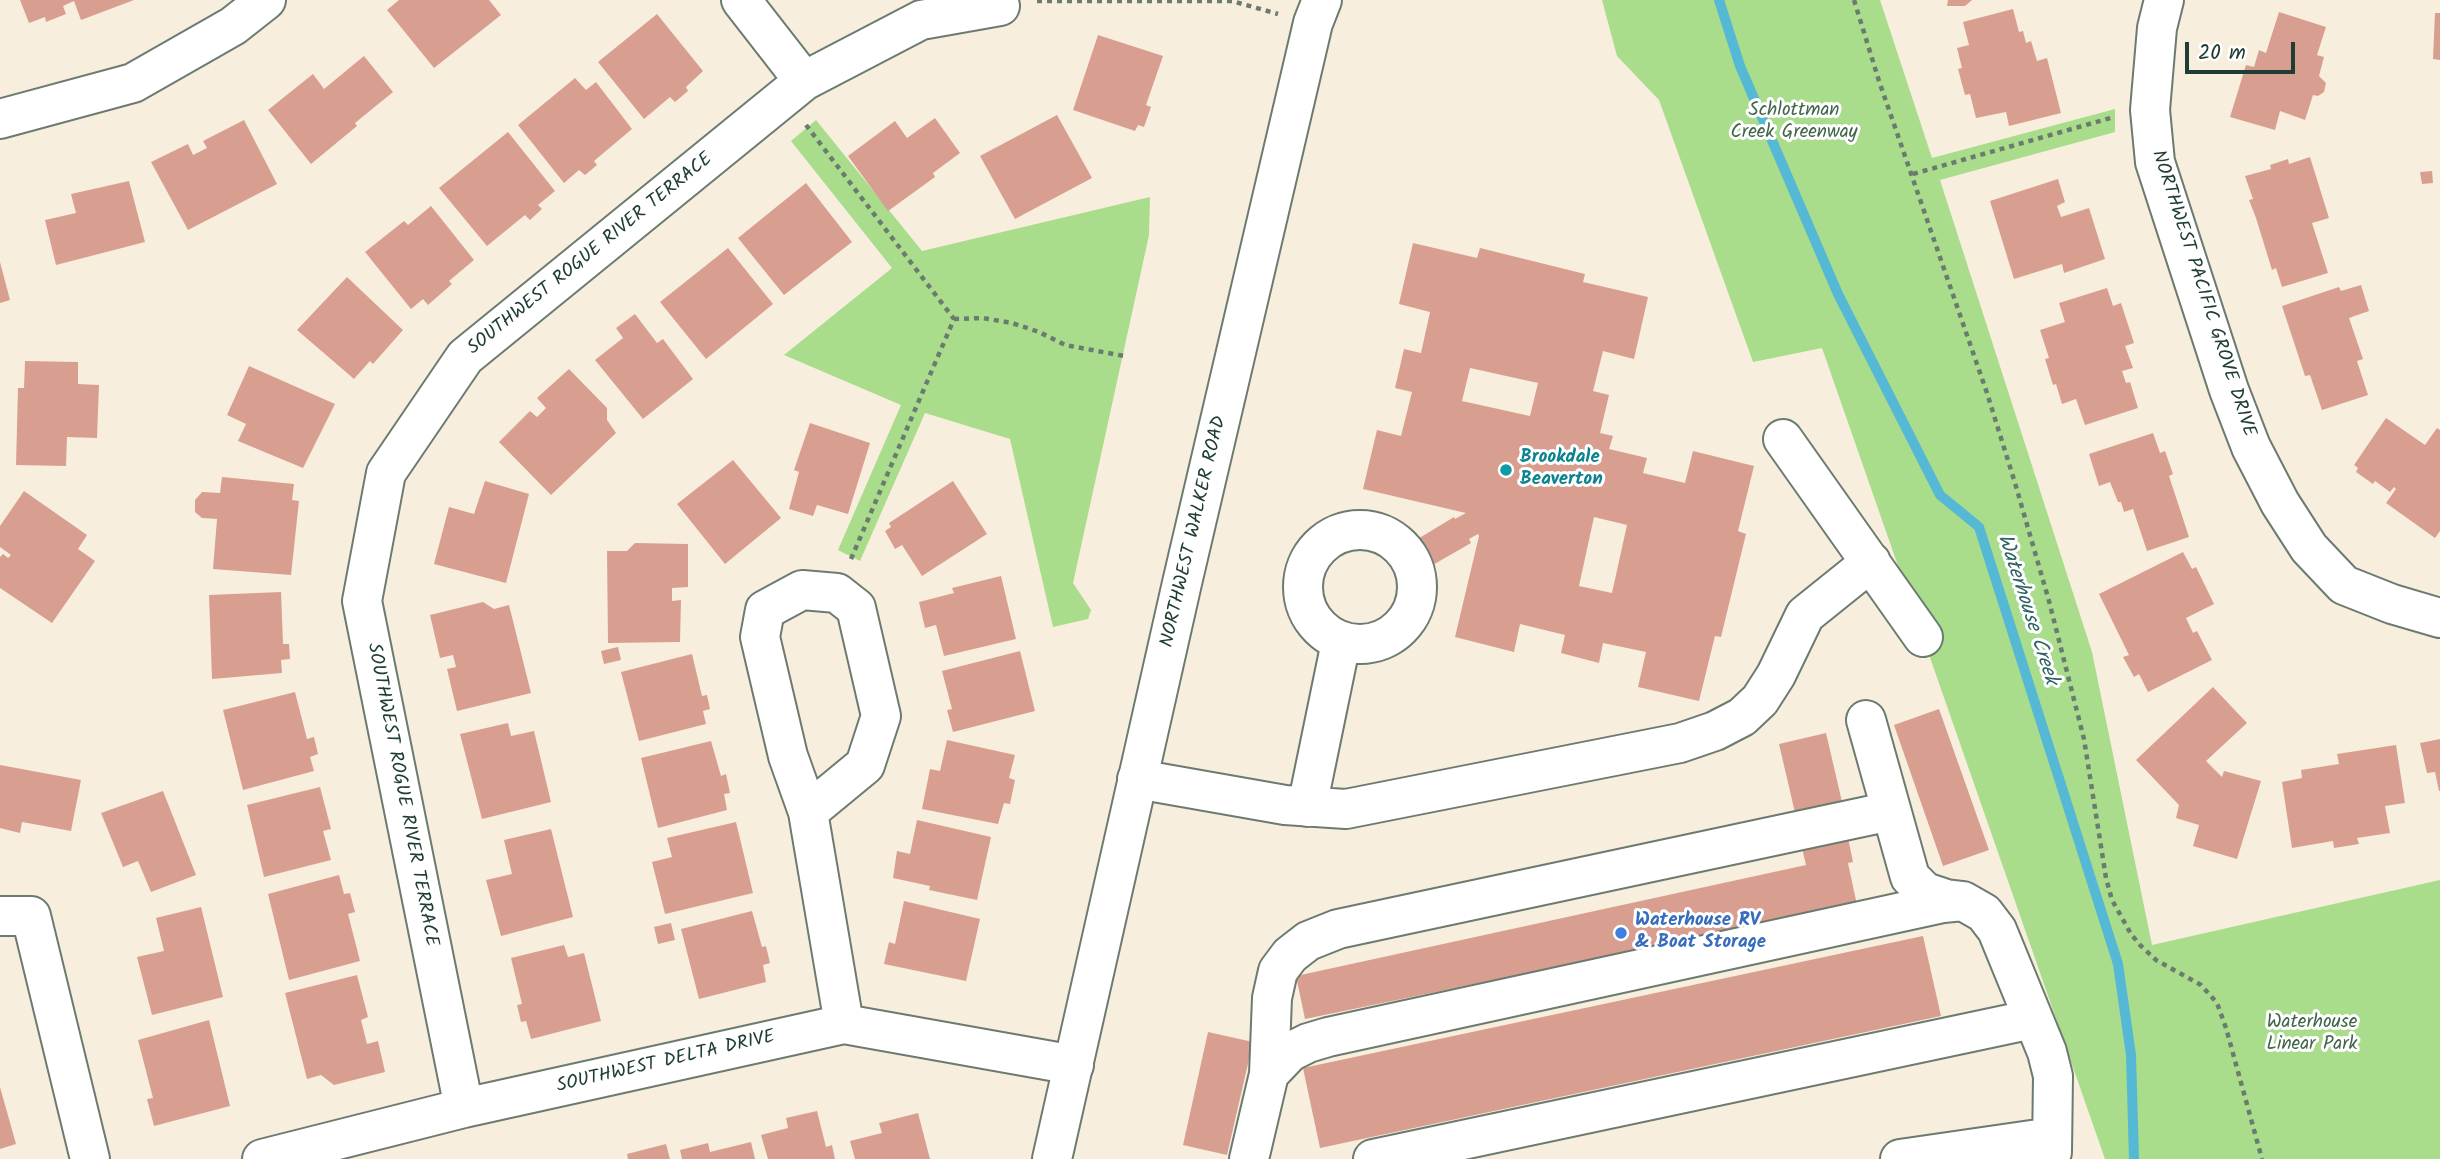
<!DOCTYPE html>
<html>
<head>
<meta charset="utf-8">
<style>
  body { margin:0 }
  #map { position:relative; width:2440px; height:1159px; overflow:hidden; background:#f8eede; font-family:Kalam,sans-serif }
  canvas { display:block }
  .scale { position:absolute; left:2185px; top:42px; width:110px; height:32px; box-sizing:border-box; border:4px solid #1f3d34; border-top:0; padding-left:9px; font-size:21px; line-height:24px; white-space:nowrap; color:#1f3d34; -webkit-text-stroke:5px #fff; paint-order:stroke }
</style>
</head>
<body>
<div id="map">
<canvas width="2440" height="1159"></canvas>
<div class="scale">20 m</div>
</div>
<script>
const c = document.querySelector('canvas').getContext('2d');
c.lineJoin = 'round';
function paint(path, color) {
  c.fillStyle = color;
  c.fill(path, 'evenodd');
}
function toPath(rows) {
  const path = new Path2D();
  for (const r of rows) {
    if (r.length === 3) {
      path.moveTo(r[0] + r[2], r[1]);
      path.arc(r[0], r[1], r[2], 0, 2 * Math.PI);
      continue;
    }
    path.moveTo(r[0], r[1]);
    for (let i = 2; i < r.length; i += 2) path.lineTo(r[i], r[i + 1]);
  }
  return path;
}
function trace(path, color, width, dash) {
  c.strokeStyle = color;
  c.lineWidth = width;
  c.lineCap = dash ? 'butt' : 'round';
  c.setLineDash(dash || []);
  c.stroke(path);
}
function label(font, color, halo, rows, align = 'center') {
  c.font = font + ' Kalam,sans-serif';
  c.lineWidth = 6;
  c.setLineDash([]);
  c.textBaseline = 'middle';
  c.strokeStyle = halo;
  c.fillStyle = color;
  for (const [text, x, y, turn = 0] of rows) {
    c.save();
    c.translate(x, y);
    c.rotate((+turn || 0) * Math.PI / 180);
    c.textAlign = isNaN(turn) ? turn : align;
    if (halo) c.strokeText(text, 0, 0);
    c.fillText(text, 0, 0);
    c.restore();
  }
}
paint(toPath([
  [1602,0,1880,0,1932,158,2115,109,2115,132,1940,180,2092,652,2152,945,2440,880,2440,1159,2105,1159,1822,348,1753,362,1659,100,1617,56],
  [816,120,922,251,1150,197,1149,235,1073,583,1091,610,1088,619,1053,627,1010,439,925,413,860,561,838,550,901,405,784,355,892,268,791,141]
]), '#a9dc8b');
trace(toPath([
  [1719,0,1740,66,1838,294,1940,495,1979,527,2118,964,2131,1055,2134,1159]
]), '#55b8d4', 10);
paint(toPath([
  [20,0,134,0,81,20,74,1,63,6,66,14,46,22,45,17,29,23],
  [399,0,489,0,501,15,434,68,387,10],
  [1948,0,1972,0,1965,6,1947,6],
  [2013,9,2019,32,2023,31,2026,43,2031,41,2037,61,2047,58,2061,113,2009,126,2006,112,1976,118,1970,94,1965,95,1958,69,1962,68,1957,48,1969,45,1963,22],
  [2279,12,2326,27,2317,55,2324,57,2319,76,2326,83,2324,92,2318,96,2313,95,2305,120,2280,111,2275,130,2230,117,2246,65,2254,67,2259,50,2266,53],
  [2435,13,2440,13,2440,60,2433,59],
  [657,14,703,71,686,87,688,91,675,102,670,97,644,119,598,62],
  [1098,35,1163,56,1146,105,1151,107,1144,127,1138,125,1135,131,1073,110],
  [364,56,393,92,355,123,357,126,311,164,268,110,313,74,324,89],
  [575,78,586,90,596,82,632,129,594,161,597,165,585,175,579,170,564,183,518,125],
  [1057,115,1092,178,1015,219,980,156],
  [935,118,960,153,933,173,935,177,888,211,848,156,895,121,907,138],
  [244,120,277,184,188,230,151,162,188,144,193,155,207,148,203,141],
  [508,132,555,191,538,205,542,209,530,220,525,215,487,246,439,188],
  [2310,157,2329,218,2312,223,2328,273,2282,287,2276,268,2272,270,2256,218,2249,200,2253,199,2245,176,2271,169,2270,165,2288,159,2289,164],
  [2432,171,2433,183,2422,184,2420,172],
  [2058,179,2065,202,2057,206,2061,217,2089,208,2105,259,2064,273,2062,264,2014,279,1990,201],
  [129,181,145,242,56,265,45,220,76,213,71,194],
  [806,183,852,242,784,295,738,238],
  [431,206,474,260,449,281,452,284,428,305,423,299,411,309,365,252,404,221,408,225],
  [1413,243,1477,258,1480,248,1585,274,1583,282,1648,297,1634,359,1603,351,1593,391,1609,395,1600,433,1613,436,1609,449,1647,458,1643,473,1685,483,1693,451,1754,466,1738,531,1746,534,1721,637,1715,636,1699,701,1638,687,1646,652,1603,643,1599,663,1561,653,1565,635,1520,624,1514,652,1455,637,1479,536,1478,534,1469,539,1471,543,1431,566,1416,540,1454,517,1455,519,1466,513,1363,489,1377,430,1401,436,1412,392,1395,388,1404,349,1421,353,1430,312,1399,304],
  [1470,368,1538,383,1530,416,1462,401],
  [1594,517,1627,525,1612,593,1579,586],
  [728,248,773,304,706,359,660,302],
  [0,262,10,300,0,303],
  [347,277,403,330,373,364,370,361,354,379,297,330],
  [2361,285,2369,311,2349,318,2363,359,2357,361,2368,395,2322,410,2310,375,2305,376,2282,306,2339,287,2341,291],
  [2107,288,2113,306,2121,303,2134,343,2125,346,2133,368,2122,371,2126,383,2130,382,2138,408,2085,425,2076,399,2062,404,2056,384,2053,385,2045,359,2049,358,2040,330,2065,322,2059,303],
  [635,314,657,343,663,339,693,379,643,419,595,360,623,338,616,328],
  [25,361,78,362,78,384,99,385,97,438,67,437,66,466,16,465,18,388,24,388],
  [249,366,335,404,303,468,238,441,246,424,227,415],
  [569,369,607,408,607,420,616,433,551,495,499,442,530,411,537,417,546,408,537,398],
  [2386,418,2425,445,2437,428,2440,430,2440,531,2435,538,2386,503,2396,489,2394,487,2390,492,2375,481,2373,484,2356,472,2358,468,2354,465],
  [810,423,870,443,848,514,817,505,813,516,789,509,799,472,794,470],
  [2153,433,2160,453,2165,451,2173,474,2169,476,2189,537,2147,551,2133,509,2124,512,2121,502,2118,502,2110,482,2099,486,2089,454],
  [733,460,781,518,725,564,677,504],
  [222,477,294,484,292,500,299,501,291,575,213,569,217,519,202,518,195,512,195,500,202,492,220,493],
  [485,481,529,494,506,583,434,564,449,507,474,514],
  [953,481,987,534,922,576,902,545,895,549,885,531,891,527,889,523],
  [24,491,87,535,78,549,95,561,52,623,0,588,0,557,3,554,8,558,11,555,0,547,0,526],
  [635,543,688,544,688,587,672,588,672,601,681,600,680,642,608,643,607,551,627,551],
  [2183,552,2192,569,2196,567,2214,604,2186,618,2193,633,2197,631,2212,660,2148,692,2139,674,2134,677,2123,657,2129,655,2099,594],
  [1001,576,1016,639,944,656,936,625,925,628,919,602,954,593,952,588],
  [281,592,283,644,289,644,290,659,281,660,282,673,212,679,209,595],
  [483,602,494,609,509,605,531,693,457,711,447,669,456,667,453,655,440,658,430,615],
  [618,647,621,660,604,664,601,651],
  [1020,651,1035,711,953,732,947,710,952,709,942,671],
  [692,654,702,696,707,695,710,709,703,711,706,724,639,741,621,672],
  [2213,687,2247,723,2206,761,2222,777,2224,771,2261,781,2237,859,2193,846,2199,825,2176,818,2179,805,2136,760],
  [295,692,307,739,314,737,318,754,310,757,314,771,243,790,223,710],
  [1939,709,1989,850,1943,866,1894,725],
  [508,723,511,736,534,731,551,802,482,819,460,734],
  [1826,733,1843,806,1796,817,1779,744],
  [2440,739,2440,791,2439,791,2435,772,2427,773,2420,743],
  [947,740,1015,755,1009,778,1015,780,1010,804,1004,803,998,824,922,809,930,769,940,771],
  [711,741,721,776,726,774,730,793,724,794,727,810,658,828,641,758],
  [2396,745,2405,803,2385,806,2390,833,2357,838,2359,844,2334,848,2333,841,2292,848,2282,782,2302,778,2301,770,2339,764,2337,754],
  [0,765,81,780,71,831,22,822,20,833,0,828],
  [320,787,331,829,323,831,331,860,264,877,247,805],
  [163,791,196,875,151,892,138,861,123,867,101,813],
  [917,820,991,837,977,900,929,890,930,886,893,878,897,851,910,854],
  [736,822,753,893,665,914,652,862,672,857,667,838],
  [551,829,573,917,501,936,486,880,512,874,504,840],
  [1848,838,1853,862,1848,863,1857,905,1305,1019,1296,976,1806,865,1802,848],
  [339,875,344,894,350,893,355,912,348,914,360,961,289,980,268,894],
  [904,901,980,919,966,981,884,964,889,942,895,944],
  [201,907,223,997,152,1015,137,957,164,951,156,918],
  [752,911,762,947,766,946,770,963,763,965,766,982,699,999,681,929],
  [671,923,675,940,658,944,654,927],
  [1923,936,1941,1016,1320,1148,1303,1068],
  [564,945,568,957,584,953,601,1021,531,1039,526,1021,521,1022,517,1005,522,1004,511,958],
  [357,975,368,1017,361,1020,367,1044,378,1041,385,1072,334,1085,321,1075,307,1079,285,993],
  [209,1020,230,1106,154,1126,147,1099,153,1098,138,1040],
  [1208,1032,1253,1042,1227,1155,1183,1145],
  [0,1087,16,1144,0,1149],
  [817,1111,826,1147,832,1145,835,1159,768,1159,761,1135,788,1128,786,1118],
  [918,1113,930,1159,855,1159,850,1141,882,1133,879,1123],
  [751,1142,755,1159,682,1159,680,1150,708,1143,710,1152],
  [666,1144,670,1159,628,1159,627,1154]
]), '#d89f91');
const minor = toPath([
  [741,0,804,81],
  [2164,0,2157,28,2150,110,2155,162,2229,390,2251,447,2280,503,2309,548,2344,585,2392,604,2440,618],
  [0,119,133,83,233,26,266,0],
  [1783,439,1923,637],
  [1360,587,57],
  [1866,720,1910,877,1925,892,1946,899,1963,901,1984,913,1997,930,2047,1052,2053,1076,2052,1152,2046,1159],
  [1137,779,1285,805,1346,809,1680,743,1715,731,1742,717,1760,700,1776,675,1805,615,1871,562],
  [1307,807,1341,642],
  [808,812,865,765,881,716,856,608,837,593,802,590,765,610,760,637,788,756,808,812,844,1024],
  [0,916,31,916,90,1159],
  [1269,1074,1290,1052,1308,1043,1328,1037,1943,903,1963,901],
  [464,1108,362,601,386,473,465,357,804,81,921,20,1000,6],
  [262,1159,464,1108,844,1024,1074,1065],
  [1249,1159,1269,1074,1272,998,1278,971,1290,955,1308,941,1338,929,1891,811],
  [1373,1159,2033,1019],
  [1900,1159,2052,1137]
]);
const major = toPath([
  [1052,1159,1182,583,1313,23,1322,0]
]);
trace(minor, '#6b7b70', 42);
trace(major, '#6b7b70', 42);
trace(toPath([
  [1854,0,1879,81,1987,393,2015,483,2049,601,2084,739,2106,878,2112,900,2131,934,2140,945,2156,960,2201,985,2217,1003,2226,1028,2262,1159],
  [1037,1,1232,1,1278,14],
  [806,125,954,319],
  [1913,174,2114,117],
  [954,319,983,318,1012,323,1039,332,1065,345,1124,356],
  [851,559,954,319]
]), '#6b7b70', 4.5, [5, 5]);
trace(minor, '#fff', 38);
trace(major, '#fff', 38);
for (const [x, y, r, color] of [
  [1506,470,7,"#0f9aa8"],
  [1621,933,7,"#3f7fe0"]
]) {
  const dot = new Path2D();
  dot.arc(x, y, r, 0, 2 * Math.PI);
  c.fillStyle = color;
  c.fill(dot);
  trace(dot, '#fff', 2.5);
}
label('19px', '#42654a', '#fff', [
  ["Schlottman",1794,112],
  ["Creek Greenway",1794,134],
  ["Waterhouse",2312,1024],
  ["Linear Park",2312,1046]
]);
label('19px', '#1f3d34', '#fff', [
  ["SOUTHWEST ROGUE RIVER TERRACE",591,255,-39],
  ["NORTHWEST PACIFIC GROVE DRIVE",2202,294,72],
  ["NORTHWEST WALKER ROAD",1195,532,-77],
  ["SOUTHWEST ROGUE RIVER TERRACE",401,795,79],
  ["SOUTHWEST DELTA DRIVE",666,1063,-13]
]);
label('bold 19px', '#0d838f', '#fff', [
  ["Brookdale",1520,459],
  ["Beaverton",1520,481]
], 'left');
label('bold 19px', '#366cbe', '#fff', [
  ["Waterhouse RV",1635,922],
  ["& Boat Storage",1635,944]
], 'left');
label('italic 21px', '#2f6264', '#fff', [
  ["Waterhouse Creek",2026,610,72]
]);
</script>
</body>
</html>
